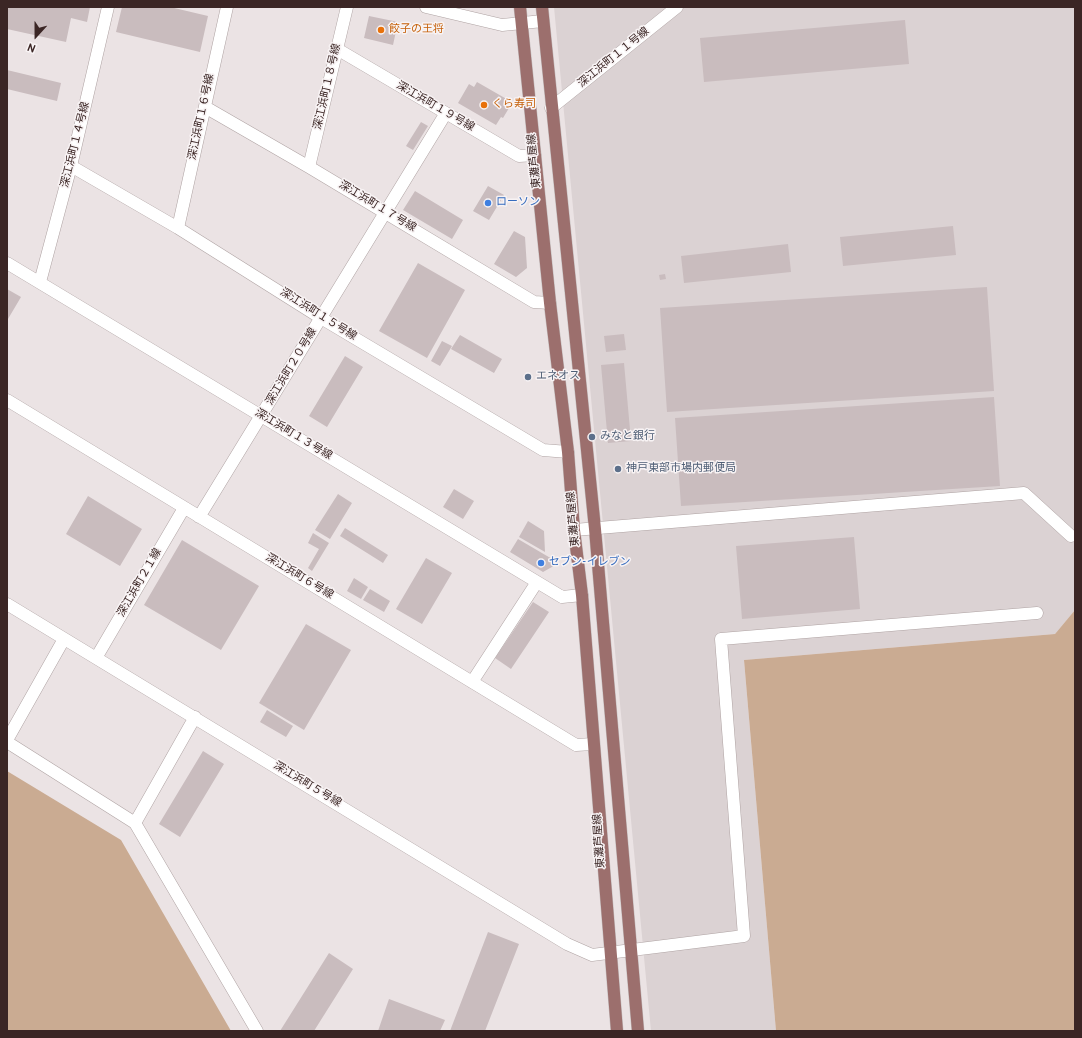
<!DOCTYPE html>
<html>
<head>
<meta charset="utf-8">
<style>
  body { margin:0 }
  #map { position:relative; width:1082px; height:1038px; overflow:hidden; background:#ebe3e4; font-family:Overpass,sans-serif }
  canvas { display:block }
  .frame { position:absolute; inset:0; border:8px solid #3b2625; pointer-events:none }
  .north { position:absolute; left:16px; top:16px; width:40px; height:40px; -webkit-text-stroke:3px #f8f3f4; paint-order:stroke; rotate:201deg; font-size:11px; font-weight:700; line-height:16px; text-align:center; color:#3b2625 }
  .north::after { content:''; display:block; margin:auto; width:14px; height:18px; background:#3b2625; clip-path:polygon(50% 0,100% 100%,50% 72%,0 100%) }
</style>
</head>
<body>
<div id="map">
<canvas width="1082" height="1038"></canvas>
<div class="frame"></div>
<div class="north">N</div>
</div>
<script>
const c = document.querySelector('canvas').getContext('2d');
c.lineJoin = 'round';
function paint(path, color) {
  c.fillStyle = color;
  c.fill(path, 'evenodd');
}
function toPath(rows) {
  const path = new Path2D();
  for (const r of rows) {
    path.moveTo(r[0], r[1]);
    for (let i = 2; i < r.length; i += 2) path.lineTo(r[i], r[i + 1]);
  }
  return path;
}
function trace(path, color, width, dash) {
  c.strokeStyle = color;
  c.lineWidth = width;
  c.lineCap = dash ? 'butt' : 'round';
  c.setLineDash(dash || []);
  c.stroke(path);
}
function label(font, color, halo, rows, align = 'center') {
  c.font = font + ' Overpass,"Noto Sans JP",sans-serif';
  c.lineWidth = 3;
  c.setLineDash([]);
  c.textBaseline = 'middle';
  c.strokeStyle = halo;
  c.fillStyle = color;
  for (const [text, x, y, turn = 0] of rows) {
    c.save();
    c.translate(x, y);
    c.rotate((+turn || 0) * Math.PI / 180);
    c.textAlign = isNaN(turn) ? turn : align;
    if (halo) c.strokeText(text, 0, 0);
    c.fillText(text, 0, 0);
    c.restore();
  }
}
paint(toPath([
  [554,7,1075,7,1075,610,1055,634,744,660,776,1031,651,1031]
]), '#dbd2d3');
paint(toPath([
  [1075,610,1075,1031,776,1031,744,660,1055,634],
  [7,771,121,840,231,1031,7,1031]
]), '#caab92');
paint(toPath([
  [7,7,90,7,87,22,71,18,66,42,7,29],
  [122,7,170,7,208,16,200,52,116,32],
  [369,16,398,22,393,45,364,38],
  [905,20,909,64,704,82,700,38],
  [7,70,61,83,57,101,7,89],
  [477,82,510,101,506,107,509,108,503,118,501,117,496,125,458,103,469,84,474,87],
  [421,122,428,126,413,150,406,146],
  [488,186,504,195,489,220,473,211],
  [415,191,463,220,452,239,403,210],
  [953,226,956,255,843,266,840,237],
  [514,231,525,237,527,268,516,277,494,264],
  [788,244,791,272,684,283,681,256],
  [418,263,465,290,427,358,379,331],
  [665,274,666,279,660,280,659,275],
  [987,287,994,391,667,412,660,308],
  [7,289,21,297,8,319,7,318],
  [624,334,626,350,606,352,604,336],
  [460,335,502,359,494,373,451,349],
  [442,341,452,346,440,366,431,361],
  [345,356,363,367,327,427,309,416],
  [624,363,631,441,608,443,601,365],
  [994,397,1000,486,681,506,675,418],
  [454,489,474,501,463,519,443,507],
  [338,494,352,503,330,539,315,530],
  [88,496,142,529,120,566,66,534],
  [528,521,544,531,545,552,519,537],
  [345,528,388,555,383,563,340,536],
  [313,533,329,543,312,571,308,568,319,549,308,543],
  [854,537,860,609,742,619,736,546],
  [518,539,559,563,543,572,510,552],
  [182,540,259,586,221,650,144,605],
  [426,558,452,573,422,624,396,609],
  [354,578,368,587,361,599,347,591],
  [370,589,390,601,384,612,363,600],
  [533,602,549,612,511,669,495,658],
  [306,624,351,650,304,730,259,703],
  [267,710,293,726,286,737,260,722],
  [203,751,224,764,180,837,159,824],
  [488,932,519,944,485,1031,450,1031],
  [329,953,353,969,314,1031,280,1031],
  [389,999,445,1020,440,1031,378,1031]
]), '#c9bcbe');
const minor = toPath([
  [426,7,502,25,543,21],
  [337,49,519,156,535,155],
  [205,107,309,167,534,302,550,303],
  [551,108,677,7],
  [71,166,178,228,321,318,543,450,568,452],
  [309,167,347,7],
  [178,228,227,7],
  [7,263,562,597,582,595],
  [40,282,71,166,108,7],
  [7,400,576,745,593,744],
  [199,517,446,113],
  [574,530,1024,493,1071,536],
  [7,604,567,944,592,955,744,936,721,639,1037,613],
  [96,658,184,508],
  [472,682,537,582],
  [7,740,64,639],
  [7,742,135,823,257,1031],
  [135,823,195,717]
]);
const major = toPath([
  [520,7,550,303,568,452,574,530,582,595,617,1031],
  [542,7,595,529,638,1031]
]);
trace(minor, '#afa3a3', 13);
trace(major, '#c4bebe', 13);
trace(minor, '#fff', 12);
trace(major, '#9c6f6d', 12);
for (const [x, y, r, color] of [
  [381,30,4,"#e8710a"],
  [484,105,4,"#e8710a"],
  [488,203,4,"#3f7fe0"],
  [528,377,4,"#5c6f8a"],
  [592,437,4,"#5c6f8a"],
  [618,469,4,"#5c6f8a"],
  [541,563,4,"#3f7fe0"]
]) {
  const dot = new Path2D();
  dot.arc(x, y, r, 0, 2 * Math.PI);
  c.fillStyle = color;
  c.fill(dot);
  trace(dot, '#f8f3f4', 1.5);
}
label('11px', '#c56008', '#f8f3f4', [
  ["餃子の王将",389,30],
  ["くら寿司",492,105]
], 'left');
label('11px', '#3b2625', '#f8f3f4', [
  ["深江浜町１１号線",614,58,-39],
  ["深江浜町１８号線",328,87,-77],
  ["深江浜町１９号線",435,107,30],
  ["深江浜町１６号線",202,117,-78],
  ["深江浜町１４号線",76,145,-76],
  ["東灘芦屋線",535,161,-96],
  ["深江浜町１７号線",377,207,31],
  ["深江浜町１５号線",318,315,32],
  ["深江浜町２０号線",292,367,-59],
  ["深江浜町１３号線",293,435,31],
  ["東灘芦屋線",574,519,-95],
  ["深江浜町６号線",299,577,31],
  ["深江浜町２１線",140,583,-60],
  ["深江浜町５号線",307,785,31],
  ["東灘芦屋線",600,841,-94]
]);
label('11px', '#366cbe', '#f8f3f4', [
  ["ローソン",496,203],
  ["セブン-イレブン",549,563]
], 'left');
label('11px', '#4e5e75', '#f8f3f4', [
  ["エネオス",536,377],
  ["みなと銀行",600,437],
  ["神戸東部市場内郵便局",626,469]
], 'left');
</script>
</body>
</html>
